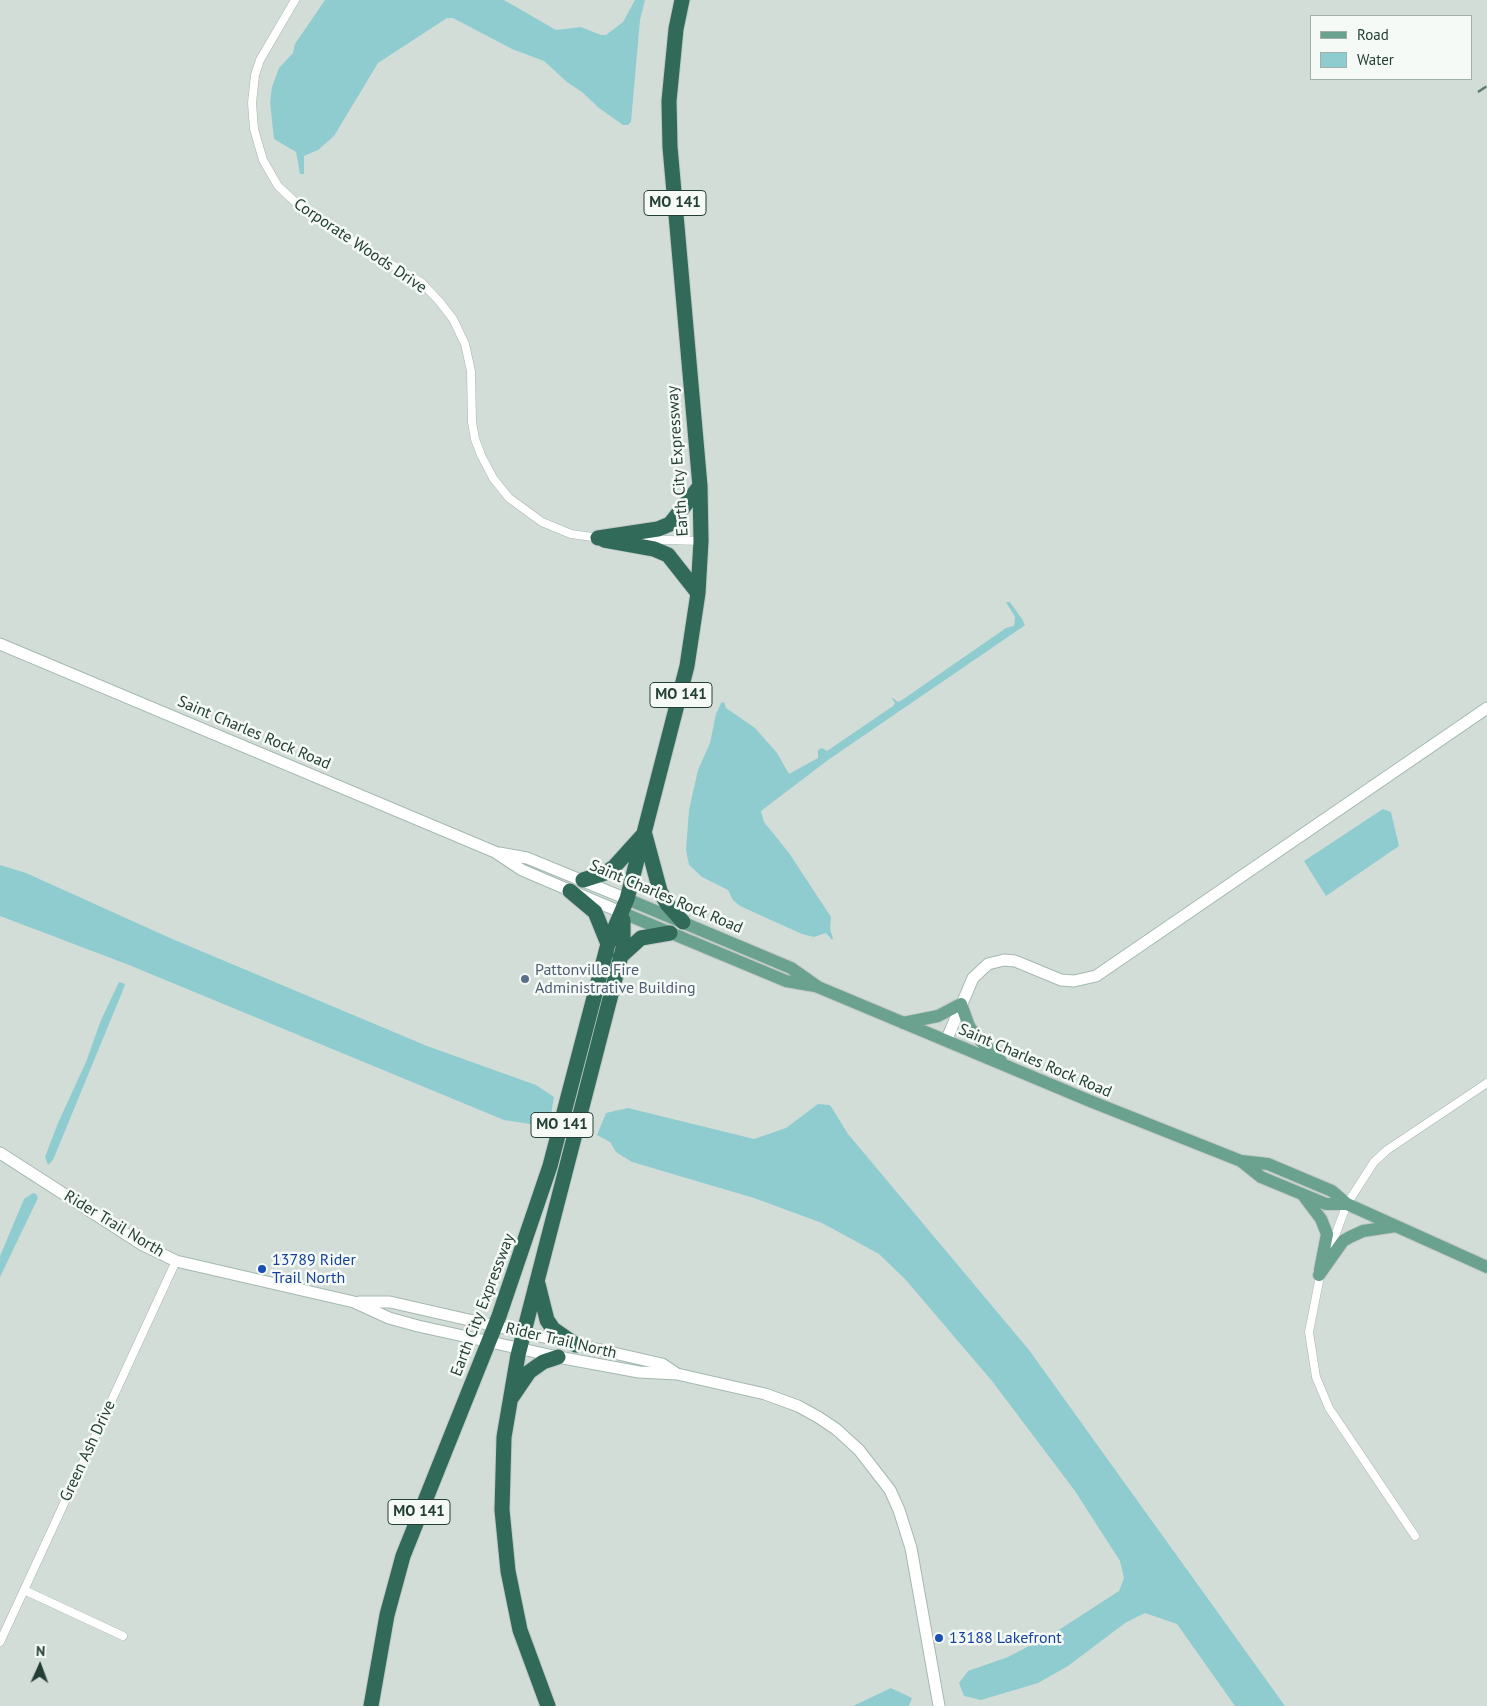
<!DOCTYPE html>
<html>
<head>
<meta charset="utf-8">
<style>
  body { margin:0 }
  #map { position:relative; width:1487px; height:1706px; overflow:hidden; background:#e5eee9; font-family:"PT Sans",sans-serif }
  canvas { display:block }
  .legend { position:absolute; left:1310px; top:15px; width:162px; height:65px; box-sizing:border-box; background:#f5faf7; border:1px solid #a1afa9; margin:0; padding:6px 9px; list-style:none; font-size:15px; color:#243f35 }
  .legend li { display:flex; align-items:center; gap:10px; height:25px }
  .legend b { width:25px; border:1px solid #a1afa9 }
  .north { position:absolute; left:15px; top:1641px; width:50px; height:50px; -webkit-text-stroke:4px #f5faf7; paint-order:stroke; rotate:2deg; font-size:14px; font-weight:700; line-height:20px; text-align:center; color:#243f35 }
  .north::after { content:''; display:block; margin:auto; width:18px; height:22px; background:#243f35; clip-path:polygon(50% 0,100% 100%,50% 72%,0 100%) }
</style>
</head>
<body>
<div id="map">
<canvas width="1487" height="1706"></canvas>
<ul class="legend">
<li><b style="height:6px;background:#6ba18f"></b>Road</li>
<li><b style="height:14px;background:#8fccd0"></b>Water</li>
</ul>
<div class="north">N</div>
</div>
<script>
const c = document.querySelector('canvas').getContext('2d');
c.lineJoin = 'round';
function paint(path, color) {
  c.fillStyle = color;
  c.fill(path, 'evenodd');
}
function toPath(rows) {
  const path = new Path2D();
  for (const r of rows) {
    path.moveTo(r[0], r[1]);
    for (let i = 2; i < r.length; i += 2) path.lineTo(r[i], r[i + 1]);
  }
  return path;
}
function trace(path, color, width, dash) {
  c.strokeStyle = color;
  c.lineWidth = width;
  c.lineCap = dash ? 'butt' : 'round';
  c.setLineDash(dash || []);
  c.stroke(path);
}
function label(font, color, halo, rows, align = 'center') {
  c.font = font + ' "PT Sans",sans-serif';
  c.lineWidth = 5;
  c.setLineDash([]);
  c.textBaseline = 'middle';
  c.strokeStyle = halo;
  c.fillStyle = color;
  for (const [text, x, y, turn = 0] of rows) {
    c.save();
    c.translate(x, y);
    c.rotate((+turn || 0) * Math.PI / 180);
    c.textAlign = isNaN(turn) ? turn : align;
    if (halo) c.strokeText(text, 0, 0);
    c.fillText(text, 0, 0);
    c.restore();
  }
}
paint(toPath([
  [0,0,1487,0,1487,1706,0,1706],
  [1311,16,1471,16,1471,79,1311,79]
]), '#d3ddd8');
paint(toPath([
  [325,0,504,0,556,30,581,27,601,35,606,35,623,22,635,0,645,0,640,20,631,122,628,125,623,125,599,108,582,92,567,82,544,61,512,49,453,18,447,18,378,63,334,136,318,150,304,156,304,174,300,174,296,152,274,139,270,102,272,87,279,68,293,53,295,44],
  [1006,602,1010,602,1022,619,1025,625,1021,628,828,760,761,811,764,822,789,853,831,917,830,929,833,938,832,940,826,933,814,937,802,934,740,906,733,900,728,890,702,877,689,865,686,850,689,810,698,770,710,743,716,714,721,703,724,702,726,708,755,728,777,753,789,774,818,758,818,750,822,748,827,751,893,706,895,703,891,697,898,702,902,700,1006,628,1014,626,1015,617],
  [1383,809,1391,812,1399,846,1326,896,1304,861],
  [0,865,26,873,170,938,427,1046,536,1085,554,1097,551,1115,536,1125,504,1120,129,965,0,916],
  [119,982,125,984,123,990,53,1160,48,1165,45,1157,58,1123,86,1062,101,1020],
  [818,1104,830,1105,848,1134,1029,1350,1285,1706,1235,1706,1177,1624,1145,1613,1125,1623,1068,1666,1038,1683,981,1700,964,1696,959,1683,968,1671,1008,1657,1054,1633,1119,1591,1124,1578,1120,1561,1075,1491,992,1381,905,1279,879,1254,822,1223,754,1198,632,1162,616,1152,610,1142,597,1135,606,1113,628,1108,754,1139,786,1128],
  [33,1193,36,1194,38,1198,0,1277,0,1256,24,1199],
  [891,1688,912,1698,909,1706,853,1706]
]), '#8fccd0');
const street = toPath([
  [295,0,260,60,255,75,252,103,254,129,263,160,278,186,308,214,422,283,439,301,453,319,465,344,471,371,472,422,475,439,481,455,493,478,509,498,542,522,571,534,600,538],
  [634,539,701,541],
  [1328,1254,1347,1204,1374,1162,1387,1150,1487,1083],
  [1321,1271,1309,1332,1316,1377,1329,1408,1415,1536],
  [24,1590,123,1636],
  [0,1642,176,1261]
]);
const secondary = toPath([
  [0,644,495,852,522,870,623,913],
  [499,853,527,858,627,899],
  [946,1041,973,978,988,964,1004,960,1015,961,1061,980,1074,981,1096,976,1487,708],
  [0,1153,143,1245,176,1261,354,1302,389,1318,418,1326,558,1357,639,1372,677,1374,765,1394,798,1406,818,1417,836,1429,859,1450,890,1490,899,1510,911,1548,939,1706],
  [359,1302,390,1302,662,1364,677,1374]
]);
const primary = toPath([
  [627,899,791,968,818,987,1090,1101,1241,1161,1268,1164,1332,1191,1347,1204,1487,1267],
  [623,913,786,981,815,986],
  [903,1023,938,1016,961,1004,969,1026,975,1035,1001,1061],
  [1241,1161,1261,1177,1326,1204,1347,1204],
  [1303,1195,1321,1219,1327,1234,1320,1270],
  [1319,1275,1343,1241,1350,1237,1363,1231,1396,1226]
]);
const highway = toPath([
  [598,538,658,529,670,524,700,486],
  [604,540,654,549,668,555,698,593],
  [645,835,660,891,667,904,683,922],
  [583,880,605,873,614,867,642,836],
  [570,891,595,912,608,944],
  [620,957,641,938,670,933],
  [538,1284,547,1320,553,1329,576,1345],
  [512,1397,529,1372,543,1362,558,1357],
  [371,1706,387,1615,403,1556,499,1316,550,1166,608,944,627,899,687,666,698,593,701,541,700,486,670,147,669,101,676,29,682,0],
  [548,1706,520,1630,508,1571,502,1510,504,1437,518,1355,623,948,623,920]
]);
trace(street, '#a7b6af', 9);
trace(secondary, '#a4b9b0', 13);
trace(primary, '#c2c9c6', 14);
trace(highway, '#c2c9c6', 17);
trace(street, '#fff', 8);
trace(secondary, '#fff', 11);
trace(primary, '#6ba18f', 12);
trace(highway, '#316a59', 15);
trace(toPath([
  [1478,92,1487,86]
]), '#5f7a71', 2.5, [10, 5]);
for (const [x, y, r, color] of [
  [525,979,5,"#5c6f8a"],
  [262,1269,5,"#1a4fb4"],
  [939,1638,5,"#1a4fb4"]
]) {
  const dot = new Path2D();
  dot.arc(x, y, r, 0, 2 * Math.PI);
  c.fillStyle = color;
  c.fill(dot);
  trace(dot, '#f5faf7', 2);
}
for (const [x, y, w] of [
  [675,203,62],
  [681,695,62],
  [562,1125,62],
  [419,1512,62]
]) {
  const box = new Path2D();
  box.roundRect(x - w / 2, y - 12.5, w, 25, 4);
  c.fillStyle = '#f5faf7';
  c.fill(box);
  trace(box, '#243f35', 1);
}
label('bold 15px', '#243f35', null, [
  ["MO 141",675,203],
  ["MO 141",681,695],
  ["MO 141",562,1125],
  ["MO 141",419,1512]
]);
label('16px', '#243f35', '#f5faf7', [
  ["Corporate Woods Drive",360,246,34],
  ["Earth City Expressway",678,461,-94],
  ["Saint Charles Rock Road",254,733,23],
  ["Saint Charles Rock Road",666,897,23],
  ["Saint Charles Rock Road",1035,1061,23],
  ["Rider Trail North",114,1224,31],
  ["Earth City Expressway",483,1305,-69],
  ["Rider Trail North",561,1341,13],
  ["Green Ash Drive",88,1451,-65]
]);
label('16px', '#4e5e75', '#f5faf7', [
  ["Pattonville Fire",535,970],
  ["Administrative Building",535,988]
], 'left');
label('16px', '#164399', '#f5faf7', [
  ["13789 Rider",272,1260],
  ["Trail North",272,1278],
  ["13188 Lakefront",949,1638]
], 'left');
</script>
</body>
</html>
